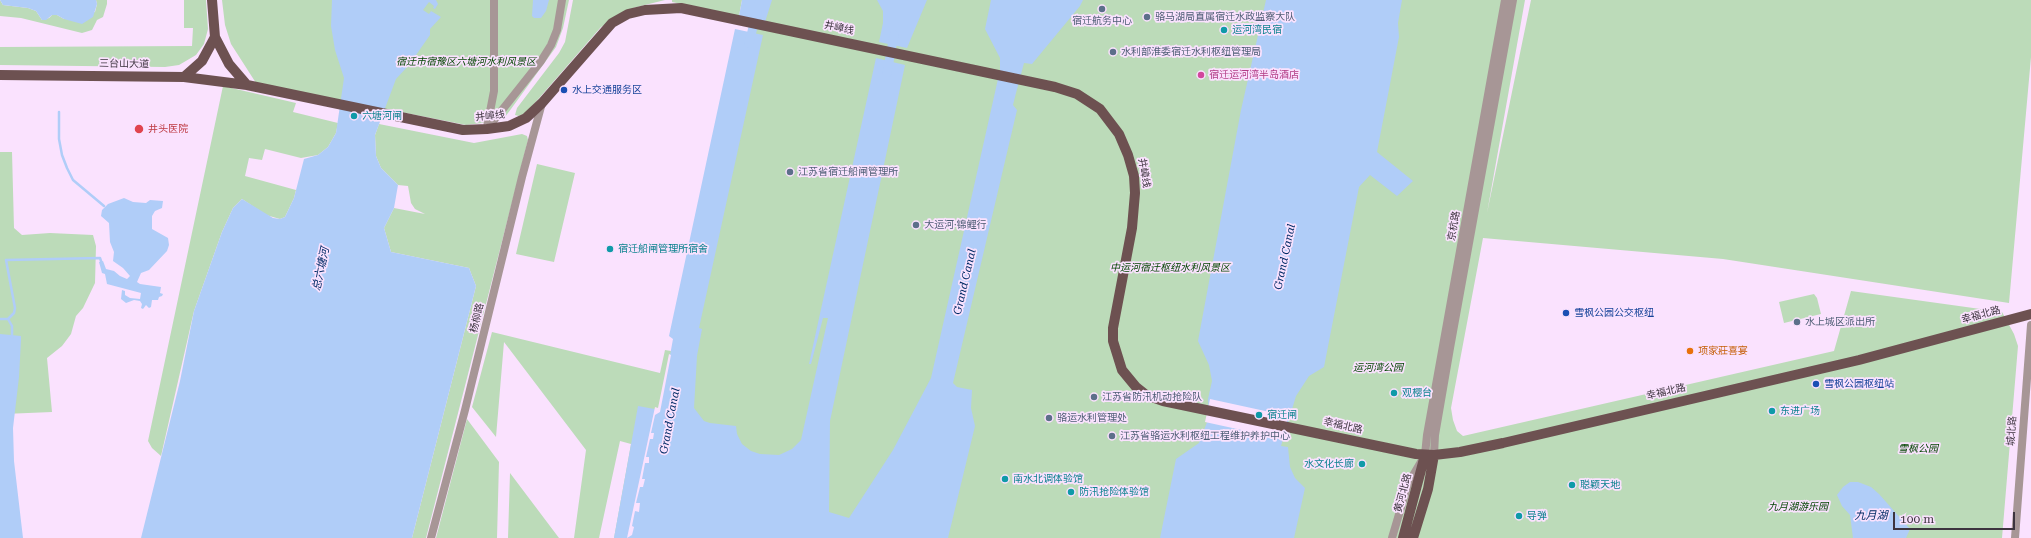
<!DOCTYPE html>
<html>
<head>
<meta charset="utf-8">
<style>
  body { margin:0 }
  #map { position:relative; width:2031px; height:538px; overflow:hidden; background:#fae2fe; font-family:"Roboto Serif",serif }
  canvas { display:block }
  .scale { position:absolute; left:1893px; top:512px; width:122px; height:18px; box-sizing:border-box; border:2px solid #3d343f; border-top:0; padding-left:5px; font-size:12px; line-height:14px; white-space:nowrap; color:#3d343f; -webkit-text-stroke:3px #fae2fe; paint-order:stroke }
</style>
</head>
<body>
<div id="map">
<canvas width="2031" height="538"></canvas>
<div class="scale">100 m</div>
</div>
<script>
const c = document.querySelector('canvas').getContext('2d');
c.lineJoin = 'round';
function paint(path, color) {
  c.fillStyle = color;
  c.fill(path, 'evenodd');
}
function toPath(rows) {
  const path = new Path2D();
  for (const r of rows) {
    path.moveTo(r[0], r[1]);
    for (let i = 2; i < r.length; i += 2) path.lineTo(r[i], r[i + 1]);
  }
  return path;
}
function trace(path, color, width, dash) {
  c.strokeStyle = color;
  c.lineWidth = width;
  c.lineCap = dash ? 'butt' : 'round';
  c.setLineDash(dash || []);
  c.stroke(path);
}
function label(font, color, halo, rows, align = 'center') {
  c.font = font + ' "Roboto Serif","Noto Sans SC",serif';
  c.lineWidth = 3.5;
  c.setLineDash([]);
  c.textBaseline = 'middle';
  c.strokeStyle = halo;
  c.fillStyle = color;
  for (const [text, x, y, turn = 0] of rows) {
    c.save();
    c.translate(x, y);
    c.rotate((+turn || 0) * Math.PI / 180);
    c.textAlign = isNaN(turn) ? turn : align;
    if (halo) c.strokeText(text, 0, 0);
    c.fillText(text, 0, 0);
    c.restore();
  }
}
paint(toPath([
  [0,0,3,5,28,8,36,11,42,20,49,18,52,15,57,15,64,19,95,12,97,4,96,0,107,0,107,4,103,17,97,20,92,30,82,33,21,18,0,16],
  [184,0,206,0,208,29,204,44,196,55,179,65,165,67,0,65,0,47,192,46,193,28,184,28],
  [222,0,569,0,563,28,556,47,511,109,505,117,482,123,466,125,256,83,231,44,225,25],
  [573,0,665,0,633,8,601,27,527,112,519,116,515,115,517,108,559,53,565,42],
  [672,0,742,0,739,16,672,2],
  [761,0,1525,0,1487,213,1531,0,2031,0,2031,57,2009,303,1723,259,1483,238,1451,408,1453,420,1457,431,1463,436,1834,351,1851,291,2002,312,2014,334,2018,346,2002,538,614,538,631,444,620,441,599,538,574,538,586,450,504,342,496,437,472,407,492,332,660,373,665,350,683,353],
  [223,86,296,103,293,112,338,123,336,133,328,147,318,155,301,158,265,149,262,160,249,158,245,176,296,190,294,198,285,217,280,219,266,215,242,199,233,208,222,232,194,311,161,456,152,448,148,441],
  [379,124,474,143,522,134,527,136,528,140,426,538,412,538,476,286,469,268,391,252,384,228,394,208,425,214,415,209,411,203,408,186,398,185,381,168,376,156,375,135],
  [0,152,12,152,14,228,22,235,50,233,93,235,96,246,95,283,83,308,76,316,71,334,62,346,47,358,52,412,4,414,0,341],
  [537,164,575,173,554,262,516,254],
  [1814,294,1817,298,1821,314,1784,323,1779,302],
  [467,419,499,462,497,538,436,538],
  [510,473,559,538,508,538]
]), '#bcdbb9');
paint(toPath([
  [0,0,96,0,97,4,93,17,82,24,64,19,57,15,52,15,46,20,42,20,36,11,28,8,3,5],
  [332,0,436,0,438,4,435,9,433,8,434,6,429,2,423,10,429,14,431,11,441,17,430,29,430,35,409,65,396,79,375,135,376,156,381,168,398,185,394,208,384,228,391,252,469,268,476,286,412,538,141,538,180,381,194,311,222,232,233,208,242,199,273,218,280,219,285,217,294,198,304,159,318,155,328,147,336,133,344,78,335,50,331,26],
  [533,0,549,0,546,11,541,18,534,18,532,16],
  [742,0,772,0,765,22,739,16],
  [877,0,927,0,907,48,879,42,883,23,883,11],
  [991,0,1083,0,1080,6,1032,64,1024,63,1016,93,1013,105,1017,110,953,383,957,387,972,390,971,408,975,426,948,538,614,538,638,406,660,410,673,339,669,336,735,29,763,35,699,328,702,329,697,356,694,408,704,421,710,423,736,426,737,434,742,444,751,451,760,454,779,455,792,449,801,440,828,318,823,318,811,364,809,364,876,58,905,65,830,421,829,512,849,518,893,450,931,378,1000,70,1000,58,985,29],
  [1266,0,1402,0,1398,23,1399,37,1377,152,1413,181,1397,196,1370,175,1359,187,1324,367,1309,376,1296,396,1281,446,1288,447,1290,467,1295,478,1305,488,1294,538,1160,538,1176,459,1199,443,1209,417,1208,399,1212,381,1209,365,1198,341,1241,110],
  [124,198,133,202,146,203,150,200,163,201,162,208,155,211,152,216,152,229,168,238,169,245,167,251,149,270,141,273,137,282,140,284,161,287,160,293,163,294,162,296,159,297,158,300,152,300,151,307,149,308,146,305,143,309,141,308,142,304,140,301,134,300,126,303,121,299,122,290,125,291,125,295,130,298,140,299,141,293,107,284,105,274,102,273,99,262,103,261,106,269,114,271,120,276,127,279,130,276,123,268,113,261,114,252,110,242,109,223,101,216,102,210,108,204],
  [0,334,21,336,21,340,19,377,13,428,14,461,23,538,0,538],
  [1850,482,1858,482,1871,487,1879,494,1910,529,1906,538,1853,538,1850,515,1842,506,1837,495,1843,487]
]), '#b0cdf8');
paint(toPath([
  [669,354,671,355,660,412,655,415,651,433,654,433,653,439,650,439,646,457,649,457,649,463,645,463,642,479,645,479,643,487,640,487,636,503,640,503,639,512,635,511,632,526,634,527,632,535,627,538,655,407,658,408],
  [1210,399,1288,416,1283,439,1205,422]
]), '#fae2fe');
trace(toPath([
  [59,112,59,139,62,155,67,168,73,180,104,206],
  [0,319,8,319,12,326,12,337],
  [8,319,14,313,15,308,6,260,100,258,102,264]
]), '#b0cdf8', 2.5);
trace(toPath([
  [749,43,760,0],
  [887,73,894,35]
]), '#b0cdf8', 9);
trace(toPath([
  [487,127,494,91,494,0],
  [487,129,541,61,551,45,557,30,562,0],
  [1434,455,1435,435,1450,348,1513,0],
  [431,538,465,410,522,177,542,103],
  [1392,538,1408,484,1425,455,1427,435,1505,0],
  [2015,538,2031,325]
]), '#a79696', 8);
trace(toPath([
  [212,0,215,37,229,64,247,85],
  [0,75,184,77,247,85,463,130,487,129,509,126,526,118,542,103,612,23,628,14,645,10,681,8,1055,87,1077,94,1100,109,1119,134,1128,155,1134,176,1135,193,1132,228,1113,328,1113,341,1122,370,1136,387,1146,395,1163,401,1416,454,1434,455,1460,452,1503,443,1859,360,2031,314],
  [184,77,202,61,215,37],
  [1403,538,1425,455],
  [1413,538,1428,489,1434,455]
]), '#6d5151', 10);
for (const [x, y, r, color] of [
  [1102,9,4,"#5c6f8a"],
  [1147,17,4,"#5c6f8a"],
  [1224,30,4,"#0f9aa8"],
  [1113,52,4,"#5c6f8a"],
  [1201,75,4,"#d1479c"],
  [564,90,4,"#1a4fb4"],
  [354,116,4,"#0f9aa8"],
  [139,129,5,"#e0444e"],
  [790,172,4,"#5c6f8a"],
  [916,225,4,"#5c6f8a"],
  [610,249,4,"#0f9aa8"],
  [1566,313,4,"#1a4fb4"],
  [1797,322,4,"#5c6f8a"],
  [1690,351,4,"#e8710a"],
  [1816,384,4,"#1a4fb4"],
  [1394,393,4,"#0f9aa8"],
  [1094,397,4,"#5c6f8a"],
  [1772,411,4,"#0f9aa8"],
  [1259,415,4,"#0f9aa8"],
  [1049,418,4,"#5c6f8a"],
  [1112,436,4,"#5c6f8a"],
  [1362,464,4,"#0f9aa8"],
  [1005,479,4,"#0f9aa8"],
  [1572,485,4,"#0f9aa8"],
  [1071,492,4,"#0f9aa8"],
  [1519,516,4,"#0f9aa8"]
]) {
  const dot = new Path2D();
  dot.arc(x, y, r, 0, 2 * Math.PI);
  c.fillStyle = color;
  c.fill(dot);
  trace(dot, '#fae2fe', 1.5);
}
label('10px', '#4e5e75', '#fae2fe', [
  ["骆马湖局直属宿迁水政监察大队",1155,17],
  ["宿迁航务中心",1102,21,"center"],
  ["水利部淮委宿迁水利枢纽管理局",1121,52],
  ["江苏省宿迁船闸管理所",798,172],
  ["大运河·锦鲤行",924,225],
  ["水上城区派出所",1805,322],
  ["江苏省防汛机动抢险队",1102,397],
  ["骆运水利管理处",1057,418],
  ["江苏省骆运水利枢纽工程维护养护中心",1120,436]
], 'left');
label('10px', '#3d343f', '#fae2fe', [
  ["井嶂线",839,28,12],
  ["三台山大道",124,64,1],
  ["井嶂线",490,116,-6],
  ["井嶂线",1144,173,80],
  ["京杭路",1454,226,-80],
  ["幸福北路",1981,315,-15],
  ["杨柳路",477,318,-76],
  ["幸福北路",1666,392,-13],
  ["幸福北路",1343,426,13],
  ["城北路",2012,431,-86],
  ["黄河北路",1403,493,-75]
]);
label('10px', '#0d838f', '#fae2fe', [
  ["运河湾民宿",1232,30],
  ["六塘河闸",362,116],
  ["宿迁船闸管理所宿舍",618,249],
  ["观樱台",1402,393],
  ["东进广场",1780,411],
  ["宿迁闸",1267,415],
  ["水文化长廊",1354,464,"right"],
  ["南水北调体验馆",1013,479],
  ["聪颖天地",1580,485],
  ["防汛抢险体验馆",1079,492],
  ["导弹",1527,516]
], 'left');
label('italic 10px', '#024601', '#fae2fe', [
  ["宿迁市宿豫区六塘河水利风景区",466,62],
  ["中运河宿迁枢纽水利风景区",1170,268],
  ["运河湾公园",1378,368],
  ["雪枫公园",1918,449],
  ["九月湖游乐园",1798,507]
]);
label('10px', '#b23c85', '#fae2fe', [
  ["宿迁运河湾半岛酒店",1209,75]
], 'left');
label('10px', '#164399', '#fae2fe', [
  ["水上交通服务区",572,90],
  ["雪枫公园公交枢纽",1574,313],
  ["雪枫公园枢纽站",1824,384]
], 'left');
label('10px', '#be3a42', '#fae2fe', [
  ["井头医院",148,129]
], 'left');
label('10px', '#c56008', '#fae2fe', [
  ["项家莊喜宴",1698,351]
], 'left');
label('italic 11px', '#002b66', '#fae2fe', [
  ["Grand Canal",1285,257,-78],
  ["总六塘河",321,269,-78],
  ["Grand Canal",965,282,-77],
  ["Grand Canal",670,421,-79],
  ["九月湖",1871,516]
]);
</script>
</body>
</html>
